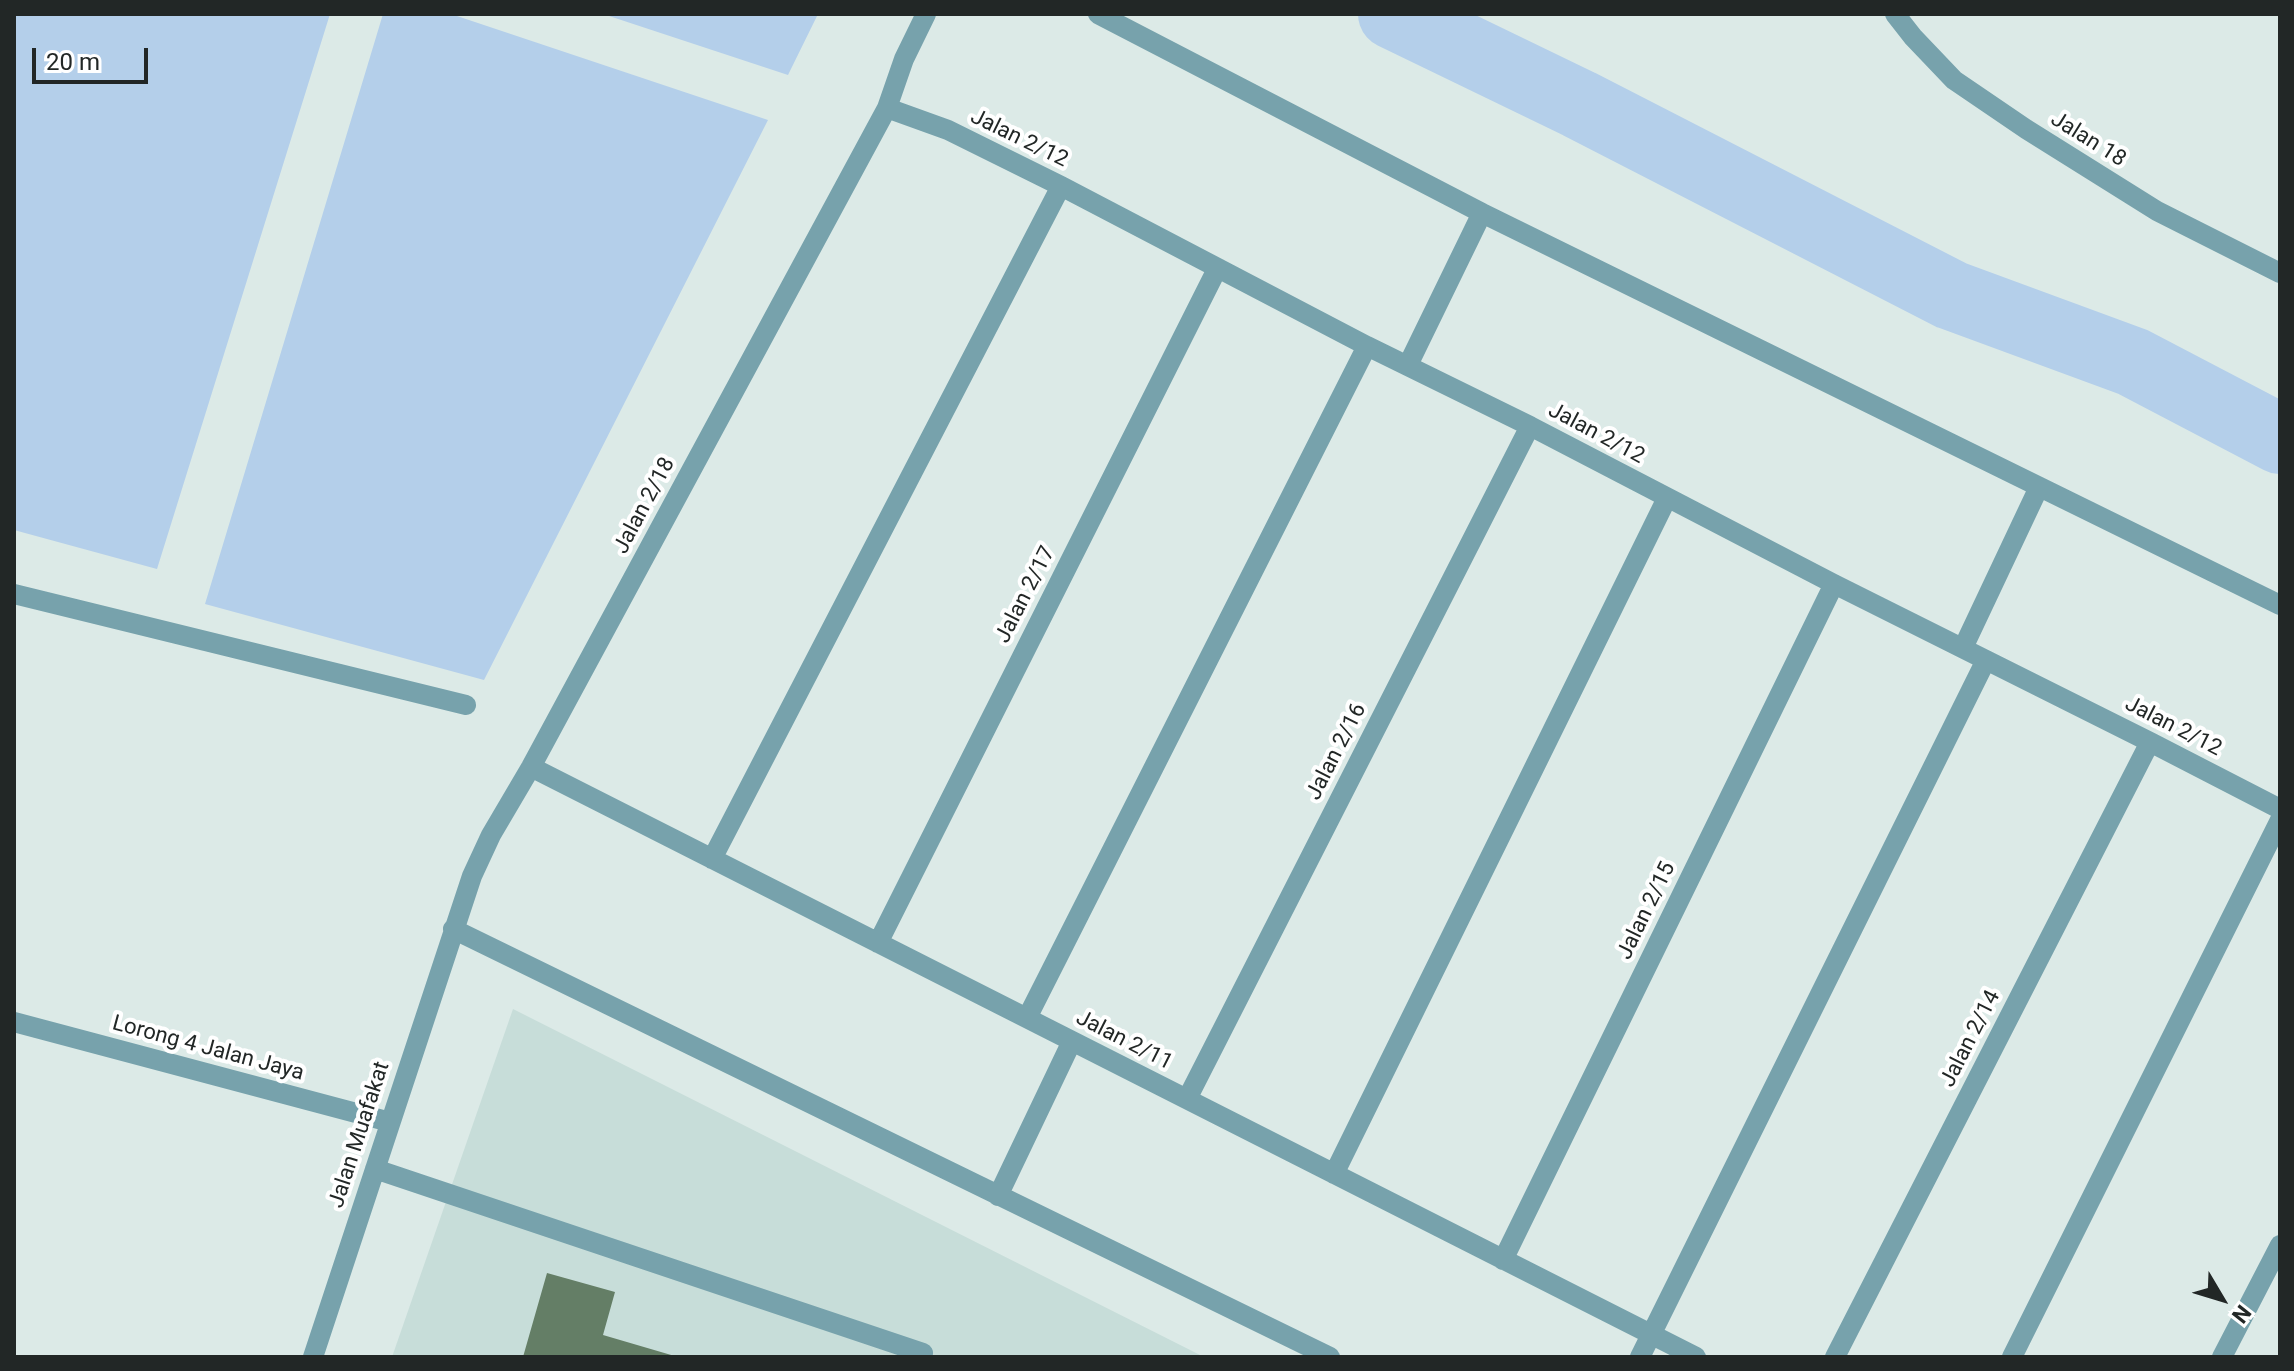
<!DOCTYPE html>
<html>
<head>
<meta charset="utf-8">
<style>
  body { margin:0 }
  #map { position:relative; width:2294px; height:1371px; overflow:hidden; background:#dceae7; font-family:Roboto,sans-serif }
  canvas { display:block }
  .frame { position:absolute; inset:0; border:16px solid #222726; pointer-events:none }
  .north { position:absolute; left:2182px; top:1259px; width:80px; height:80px; -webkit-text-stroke:6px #fff; paint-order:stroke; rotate:128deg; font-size:22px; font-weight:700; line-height:32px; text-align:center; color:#222726 }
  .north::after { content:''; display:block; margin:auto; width:28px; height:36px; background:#222726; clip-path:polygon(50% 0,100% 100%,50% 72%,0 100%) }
  .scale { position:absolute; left:32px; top:48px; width:116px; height:36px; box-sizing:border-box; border:4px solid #222726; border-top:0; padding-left:10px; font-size:24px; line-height:28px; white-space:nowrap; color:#222726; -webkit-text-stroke:6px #fff; paint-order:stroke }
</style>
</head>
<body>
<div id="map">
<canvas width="2294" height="1371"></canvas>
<div class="frame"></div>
<div class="north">N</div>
<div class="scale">20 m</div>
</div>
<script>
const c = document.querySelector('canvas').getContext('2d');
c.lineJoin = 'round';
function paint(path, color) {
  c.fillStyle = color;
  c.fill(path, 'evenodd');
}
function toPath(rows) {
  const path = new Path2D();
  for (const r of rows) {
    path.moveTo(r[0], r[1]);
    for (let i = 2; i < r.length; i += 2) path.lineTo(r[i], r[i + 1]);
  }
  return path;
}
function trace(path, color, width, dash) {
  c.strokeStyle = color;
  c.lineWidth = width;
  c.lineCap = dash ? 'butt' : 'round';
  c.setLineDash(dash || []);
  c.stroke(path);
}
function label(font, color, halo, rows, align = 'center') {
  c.font = font + ' Roboto,sans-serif';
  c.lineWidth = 8;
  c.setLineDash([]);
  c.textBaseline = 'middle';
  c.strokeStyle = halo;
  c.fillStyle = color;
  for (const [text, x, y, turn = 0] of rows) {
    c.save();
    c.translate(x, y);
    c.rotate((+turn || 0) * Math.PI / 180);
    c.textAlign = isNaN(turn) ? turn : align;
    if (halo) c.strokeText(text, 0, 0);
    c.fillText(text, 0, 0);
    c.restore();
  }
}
paint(toPath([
  [513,1009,1204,1357,392,1357]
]), '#c7ddd9');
paint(toPath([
  [14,14,330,14,157,569,14,530],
  [383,14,451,14,768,120,484,680,205,604],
  [603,14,818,14,788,75]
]), '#b4cfea');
trace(toPath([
  [1393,14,1579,104,1951,295,2133,362,2280,439]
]), '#b4cfea', 70);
paint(toPath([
  [547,1273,615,1292,603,1335,678,1357,523,1357]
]), '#647e66');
trace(toPath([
  [1098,14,1482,213,1408,365],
  [1895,14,1913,37,1954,80,2026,129,2157,211,2280,273],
  [887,108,948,130,1061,186,1367,346,1530,426,1834,584,2150,742,2280,809],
  [1482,213,2280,605],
  [14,594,466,705],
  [1963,648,2039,487],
  [531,767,1696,1357],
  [712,859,1061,186],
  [453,929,1330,1357],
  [878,943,1217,269],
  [1027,1018,1367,346],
  [14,1022,390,1122],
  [1187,1099,1530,426],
  [375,1169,923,1353],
  [1334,1174,1667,498],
  [998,1196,1072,1041],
  [1503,1260,1834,584],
  [313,1357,472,876,491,835,531,767,887,108,904,59,926,14],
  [1640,1357,1986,660],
  [1835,1357,2150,742],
  [2012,1357,2280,820],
  [2222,1357,2280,1245]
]), '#77a2ac', 20);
label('22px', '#222726', '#fff', [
  ["Jalan 2/12",1019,139,26],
  ["Jalan 18",2088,140,32],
  ["Jalan 2/12",1596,434,28],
  ["Jalan 2/18",645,506,-62],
  ["Jalan 2/17",1026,595,-63],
  ["Jalan 2/12",2173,727,27],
  ["Jalan 2/16",1337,752,-63],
  ["Jalan 2/15",1647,911,-64],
  ["Jalan 2/14",1971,1039,-63],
  ["Jalan 2/11",1124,1041,27],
  ["Lorong 4 Jalan Jaya",208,1049,15],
  ["Jalan Muafakat",360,1135,-72]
]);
</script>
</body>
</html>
